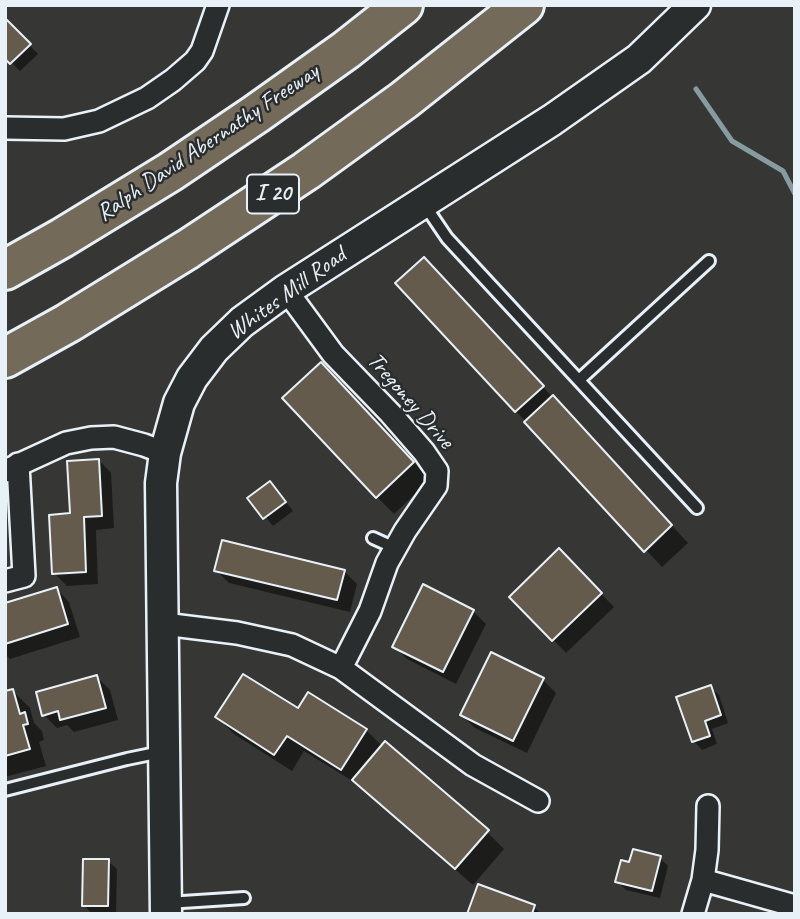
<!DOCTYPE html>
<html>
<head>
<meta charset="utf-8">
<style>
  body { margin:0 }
  #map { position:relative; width:800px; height:919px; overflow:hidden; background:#363634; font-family:Caveat,sans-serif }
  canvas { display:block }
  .frame { position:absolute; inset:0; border:7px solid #e8f1f8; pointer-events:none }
</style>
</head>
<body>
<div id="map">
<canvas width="800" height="919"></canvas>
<div class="frame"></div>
</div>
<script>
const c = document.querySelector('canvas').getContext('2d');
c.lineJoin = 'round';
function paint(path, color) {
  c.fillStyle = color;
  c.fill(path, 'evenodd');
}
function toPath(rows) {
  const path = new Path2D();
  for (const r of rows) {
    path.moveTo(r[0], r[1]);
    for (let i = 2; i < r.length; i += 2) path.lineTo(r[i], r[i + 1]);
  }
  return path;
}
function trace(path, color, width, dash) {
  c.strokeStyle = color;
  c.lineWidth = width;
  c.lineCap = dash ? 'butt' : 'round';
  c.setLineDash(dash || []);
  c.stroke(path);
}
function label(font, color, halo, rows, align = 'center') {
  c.font = font + ' Caveat,sans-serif';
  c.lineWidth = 5;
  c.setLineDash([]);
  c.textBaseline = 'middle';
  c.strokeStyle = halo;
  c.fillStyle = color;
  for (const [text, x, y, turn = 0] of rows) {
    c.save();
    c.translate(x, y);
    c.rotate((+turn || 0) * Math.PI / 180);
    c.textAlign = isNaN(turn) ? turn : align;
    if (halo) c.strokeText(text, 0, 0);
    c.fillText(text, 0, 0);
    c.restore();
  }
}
paint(toPath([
  [5,20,38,54,20,71,5,56],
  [440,276,688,543,662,567,397,284],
  [338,381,430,480,394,514,377,497],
  [99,460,111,473,114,528,96,530,98,584,67,586,54,573,72,515],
  [278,492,293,511,273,526,250,499],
  [559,551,614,607,566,653,512,597],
  [216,570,344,571,357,584,350,612,229,583],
  [57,589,69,602,80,637,10,659,5,654,5,605],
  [473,611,486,624,456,684,407,659,394,646],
  [492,654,543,680,556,693,527,753,475,728,462,715],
  [97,677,110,690,118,720,74,732,67,725,57,728,44,715],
  [710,687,719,695,728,723,712,729,717,744,702,750,694,741],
  [13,691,30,708,34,723,42,731,44,740,39,742,46,766,5,777,5,693],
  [298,711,366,730,383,747,487,832,504,849,473,885,359,785,304,751,292,771,234,734,217,717],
  [660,858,668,866,660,898,626,890,617,881,630,864],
  [108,861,117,869,116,914,92,914,84,905],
  [534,907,541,914,469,914]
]), '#0007');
trace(toPath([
  [696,89,732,141,783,171,795,194]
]), '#879ca1', 5);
const building = toPath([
  [5,18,31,44,10,64,5,59,5,18],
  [424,257,544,386,515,412,395,283,424,257],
  [321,362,414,462,376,498,282,398,321,362],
  [553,395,672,525,644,552,524,422,553,395],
  [99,459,102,516,84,517,86,572,52,574,49,515,70,513,67,461,99,459],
  [270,481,286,502,263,519,247,498,270,481],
  [222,540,345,570,337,600,214,571,222,540],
  [559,548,602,593,552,641,509,597,559,548],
  [423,584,474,610,443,672,392,647,423,584],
  [57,587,68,624,5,644,5,603,57,587],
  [491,652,544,678,513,741,460,715,491,652],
  [243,674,298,708,308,692,367,729,341,770,287,736,274,755,215,717,243,674],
  [97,675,106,708,60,720,58,711,42,716,36,692,97,675],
  [711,685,721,715,705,721,710,736,692,742,676,697,711,685],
  [13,689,20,714,25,712,28,724,23,725,30,749,5,756,5,691,13,689],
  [385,741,489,830,455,869,352,780,385,741],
  [633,849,661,856,652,891,615,882,621,860,629,862,633,849],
  [83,859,109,859,108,906,82,906,83,859],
  [478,884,535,905,532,914,467,914,478,884]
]);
paint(building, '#645b4c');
trace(building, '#e8f1f8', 2);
const lane = toPath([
  [424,204,447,238,697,508],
  [579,380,709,261],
  [373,538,395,548],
  [5,790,127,759,161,752],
  [167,903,244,898]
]);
const street = toPath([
  [5,128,64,129,99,121,147,98,173,80,195,61,202,51,218,5],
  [286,290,333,354,390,413,424,452,437,471,436,486,405,531,387,563,370,611,341,668],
  [5,471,66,443,91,438,114,437,144,445,165,453],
  [5,581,24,576,18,464],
  [164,624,237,633,292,645,341,668,473,765,538,801],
  [703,880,707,850,708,806],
  [693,914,703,880,795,906]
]);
const secondary = toPath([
  [166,914,161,483,165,453,179,403,192,378,214,349,242,322,286,290,552,120,639,59,695,5]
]);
const highway = toPath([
  [5,270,62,238,170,172,256,114,346,50,403,5],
  [5,358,68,323,188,249,306,171,404,100,524,5]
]);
trace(lane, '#e8f1f8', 16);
trace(street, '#e8f1f8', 26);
trace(secondary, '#e8f1f8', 35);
trace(highway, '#e8f1f8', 44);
trace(lane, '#2a2d2e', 10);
trace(street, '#2a2d2e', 21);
trace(secondary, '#2a2d2e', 30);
trace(highway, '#746a5a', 38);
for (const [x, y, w] of [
  [273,194,52]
]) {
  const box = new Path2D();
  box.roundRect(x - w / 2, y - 19.5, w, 39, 5);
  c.fillStyle = '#2a2d2e';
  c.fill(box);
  trace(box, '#e8f1f8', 2);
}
label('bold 23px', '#e8f1f8', null, [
  ["I 20",273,194]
]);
label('24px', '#e8f1f8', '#2a2d2e', [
  ["Ralph David Abernathy Freeway",208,143,-34],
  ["Whites Mill Road",287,294,-36],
  ["Tregoney Drive",410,401,49]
]);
</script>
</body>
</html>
